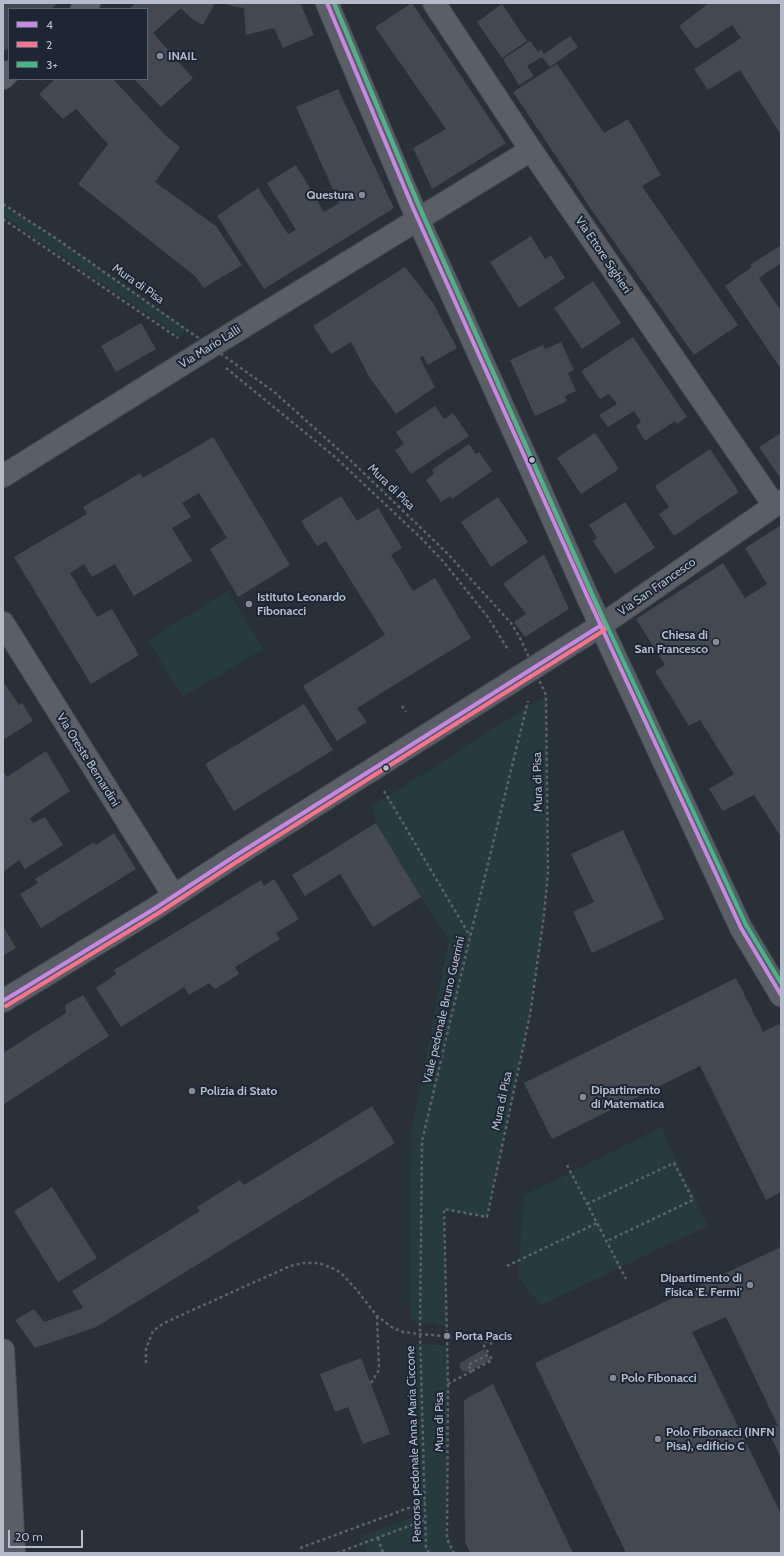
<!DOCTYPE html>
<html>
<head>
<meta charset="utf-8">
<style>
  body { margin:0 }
  #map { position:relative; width:784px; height:1556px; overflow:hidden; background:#2a3038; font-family:Cabin,sans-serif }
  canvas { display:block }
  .frame { position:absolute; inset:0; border:4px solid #b4bcc9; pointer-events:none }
  .legend { position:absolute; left:8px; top:8px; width:140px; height:72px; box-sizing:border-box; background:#1d2633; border:1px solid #59626f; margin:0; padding:5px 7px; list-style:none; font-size:12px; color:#b4bcc9 }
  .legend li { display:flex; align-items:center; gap:8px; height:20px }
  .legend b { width:20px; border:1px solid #59626f }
  .scale { position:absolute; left:8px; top:1530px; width:75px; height:18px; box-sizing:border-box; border:2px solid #b4bcc9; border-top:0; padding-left:5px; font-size:12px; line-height:14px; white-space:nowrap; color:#b4bcc9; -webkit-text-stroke:3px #1d2633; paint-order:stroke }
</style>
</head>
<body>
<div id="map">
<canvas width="784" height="1556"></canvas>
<div class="frame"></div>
<ul class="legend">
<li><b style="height:5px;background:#c787e3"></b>4</li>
<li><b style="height:5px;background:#fc738d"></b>2</li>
<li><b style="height:5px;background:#46b587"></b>3+</li>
</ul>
<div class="scale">20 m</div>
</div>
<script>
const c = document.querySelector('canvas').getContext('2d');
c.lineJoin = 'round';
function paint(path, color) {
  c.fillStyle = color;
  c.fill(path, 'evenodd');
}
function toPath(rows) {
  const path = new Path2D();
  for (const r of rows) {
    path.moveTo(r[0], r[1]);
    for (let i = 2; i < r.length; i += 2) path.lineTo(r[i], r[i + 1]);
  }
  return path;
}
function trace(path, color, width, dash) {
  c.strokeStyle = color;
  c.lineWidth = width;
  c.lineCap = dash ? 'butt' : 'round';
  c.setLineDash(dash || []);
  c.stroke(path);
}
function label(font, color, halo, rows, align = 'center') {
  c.font = font + ' Cabin,sans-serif';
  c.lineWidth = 4;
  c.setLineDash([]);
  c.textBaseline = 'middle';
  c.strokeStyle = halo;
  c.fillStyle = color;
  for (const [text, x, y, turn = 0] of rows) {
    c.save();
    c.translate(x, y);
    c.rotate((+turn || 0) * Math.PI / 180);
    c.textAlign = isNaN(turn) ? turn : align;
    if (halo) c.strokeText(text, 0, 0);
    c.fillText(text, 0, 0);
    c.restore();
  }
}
paint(toPath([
  [3,204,57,239,186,328,180,336,3,216],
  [228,591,263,649,183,697,148,640],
  [546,695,548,873,544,915,530,1015,487,1217,444,1210,447,1327,410,1320,411,1133,449,939,421,897,376,823,373,806],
  [661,1128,708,1226,541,1305,518,1278,524,1195],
  [411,1344,448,1345,447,1539,454,1553,367,1553,360,1536,417,1516]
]), '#273a3e');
paint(toPath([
  [3,3,58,3,51,9,9,9,9,47,3,52],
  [136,3,215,3,203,25,191,18,181,8,153,33,193,78,161,107,134,79,147,79,147,9,129,9],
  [222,3,300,3,314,35,283,48,274,28,246,35,244,8,232,6],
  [412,3,506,143,432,189,413,148,446,129,375,27],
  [709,3,781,3,781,135,740,70,708,90,694,69,741,38,732,25,696,49,679,26],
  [502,4,527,41,502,58,477,22],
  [570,36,578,47,550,67,542,57,527,66,534,76,519,85,503,59,530,41,538,52,541,49,544,54],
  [557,64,604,133,628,119,661,175,642,186,738,325,694,355,595,215,513,92],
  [55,79,113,79,165,135,180,147,155,182,216,226,242,265,204,288,195,276,78,184,108,144,76,109,63,119,39,94],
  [338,89,394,208,264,289,217,216,258,188,288,234,296,230,267,183,296,165,324,212,339,203,296,107],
  [531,236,545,259,551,255,565,278,519,308,490,262],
  [780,246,781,248,781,263,759,278,781,311,781,369,725,286,752,267,750,265],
  [405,267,433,303,457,348,428,365,423,356,420,358,435,387,396,414,370,378,351,342,331,354,313,326],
  [593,281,621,323,582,349,554,308],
  [141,323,156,349,116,372,101,346],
  [633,337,687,417,677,424,675,421,645,441,636,426,641,422,634,411,608,427,599,415,617,404,609,394,600,399,581,371],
  [561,342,574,370,568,373,576,391,565,396,567,401,535,416,510,360,543,345,545,349],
  [435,406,444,419,453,413,469,436,411,474,395,450,404,444,396,432],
  [595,433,619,469,581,494,557,458],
  [781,433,781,479,759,447],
  [213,437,290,565,238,597,210,549,227,538,199,493,182,503,191,517,172,528,192,561,134,596,115,564,92,577,84,564,70,573,97,617,112,609,139,655,91,684,14,557,87,514,83,507,112,490,140,473,143,478],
  [469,444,476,454,479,452,492,471,452,499,450,496,441,502,426,480,434,474,432,470],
  [710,449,739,492,674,536,659,514,669,507,655,486],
  [341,496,357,521,378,508,402,548,391,555,413,591,435,578,471,638,357,708,367,722,337,741,303,686,385,635,326,541,317,546,301,521],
  [498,497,528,542,491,567,461,522],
  [625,502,655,548,615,574,593,541,597,538,589,525],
  [781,525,781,837,754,795,723,811,709,789,734,774,700,720,689,726,655,671,665,665,636,619,723,563,745,598,767,584,745,548],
  [544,554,569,609,525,637,514,622,526,614,503,584],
  [3,683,4,683,19,705,22,703,33,721,3,740],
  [304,704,333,750,234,811,205,764],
  [46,751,70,791,30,818,33,823,45,817,63,845,25,869,19,860,3,872,3,771,7,777],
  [376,823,421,897,373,927,340,874,305,896,292,875],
  [623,830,664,919,592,953,573,912,594,902,571,854],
  [114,833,136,869,41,928,20,894,38,883,35,879,94,842,96,845],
  [274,879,299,919,276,933,280,939,235,967,239,974,215,989,209,983,189,995,184,987,121,1027,96,988,116,974,114,970,261,880,264,886],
  [3,926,16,948,3,956],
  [736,978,763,1032,779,1024,781,1028,781,1192,766,1200,700,1066,552,1139,524,1083],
  [83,995,109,1036,3,1105,3,1053,66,1013,65,1005],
  [372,1106,395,1143,96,1327,35,1348,15,1320,34,1309,44,1322,83,1308,72,1291,200,1211,197,1207,240,1180,244,1185],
  [52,1187,97,1258,58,1282,14,1211],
  [781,1247,781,1458,768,1431,771,1425,778,1426,726,1317,692,1332,781,1514,781,1553,626,1553,535,1363],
  [484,1349,490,1360,468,1372,462,1371,460,1367,460,1363],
  [361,1358,390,1434,363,1444,348,1407,335,1412,320,1374],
  [493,1384,573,1553,470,1553,465,1542,464,1400]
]), '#444950');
const minor = toPath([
  [327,3,413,208,529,465,588,598,741,928,781,995],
  [434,3,531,150,774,505],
  [82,9,89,3],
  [3,78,9,72],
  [3,476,202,352,531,150],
  [3,623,174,896],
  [3,1001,154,909,235,856,600,626,781,501],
  [3,1350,14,1553]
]);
trace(minor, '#484c53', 24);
trace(toPath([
  [3,219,178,338],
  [226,368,335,457,421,538,442,560,487,616,509,651],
  [402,706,406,712],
  [384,791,470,936],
  [567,1165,626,1279],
  [587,1204,674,1163,693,1200,607,1241],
  [507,1266,597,1223],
  [146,1363,146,1349,153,1331,164,1323,290,1266,303,1263,319,1263,332,1268,340,1272,356,1289,377,1316,393,1328,403,1332,420,1334,480,1339,492,1344],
  [472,1371,492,1360,489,1354],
  [371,1383,379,1370,377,1316],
  [448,1384,472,1371,468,1365,489,1354,480,1339],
  [378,1538,383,1553],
  [300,1548,425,1502],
  [337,1553,425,1520],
  [429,1553,426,1547,420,1334,422,1141,470,937,528,701]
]), '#5d636a', 2.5, [3, 3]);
trace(minor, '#5a5e66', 22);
trace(toPath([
  [3,204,57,239,234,363,273,391,349,459,447,553,511,623,520,638,546,695,548,873,544,915,530,1015,487,1217,444,1209,448,1384,447,1539,454,1553]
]), '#5d636a', 2.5, [3, 3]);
trace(toPath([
  [327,3,413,208,588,598,741,928,781,995],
  [3,1001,154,909,235,856,600,626]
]), '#c787e3', 4);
trace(toPath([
  [6,1006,157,914,238,861,603,631,606,628,605,624,419,206,334,3]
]), '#fc738d', 4);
trace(toPath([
  [334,3,419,206,593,596,746,925,781,983]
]), '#46b587', 4);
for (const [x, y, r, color] of [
  [160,56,4,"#848b96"],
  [362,195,4,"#848b96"],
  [532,460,3.5,"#b4bcc9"],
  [249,604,4,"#848b96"],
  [716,642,4,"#848b96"],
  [386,768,3.5,"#b4bcc9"],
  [192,1091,4,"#848b96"],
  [583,1097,4,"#848b96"],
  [750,1285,4,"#848b96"],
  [447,1336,4,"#848b96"],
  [613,1378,4,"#848b96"],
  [658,1439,4,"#848b96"]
]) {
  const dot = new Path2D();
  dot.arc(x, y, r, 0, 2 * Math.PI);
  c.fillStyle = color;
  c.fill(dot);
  trace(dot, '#1d2633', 1.5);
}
label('bold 12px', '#b4bcc9', '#1d2633', [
  ["INAIL",168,56],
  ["Questura",354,195,"right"],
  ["Istituto Leonardo",257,597],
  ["Fibonacci",257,611],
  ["Chiesa di",708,635,"right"],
  ["San Francesco",708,649,"right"],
  ["Dipartimento",591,1090],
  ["di Matematica",591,1104],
  ["Polizia di Stato",200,1091],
  ["Dipartimento di",742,1278,"right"],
  ["Fisica 'E. Fermi'",742,1292,"right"],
  ["Porta Pacis",455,1336],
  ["Polo Fibonacci",621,1378],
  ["Polo Fibonacci (INFN",666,1432],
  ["Pisa), edificio C",666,1446]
], 'left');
label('12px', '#b4bcc9', '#1d2633', [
  ["Via Ettore Sighieri",603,255,56],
  ["Mura di Pisa",138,284,35],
  ["Via Mario Lalli",210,347,-32],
  ["Mura di Pisa",391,487,44],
  ["Via San Francesco",657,587,-35],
  ["Via Oreste Bernardini",88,760,58],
  ["Mura di Pisa",538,782,-91],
  ["Viale pedonale Bruno Guerrini",444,1010,-77],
  ["Mura di Pisa",502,1101,-78],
  ["Mura di Pisa",439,1422,-90],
  ["Percorso pedonale Anna Maria Ciccone",414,1444,-92]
]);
</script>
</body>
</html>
